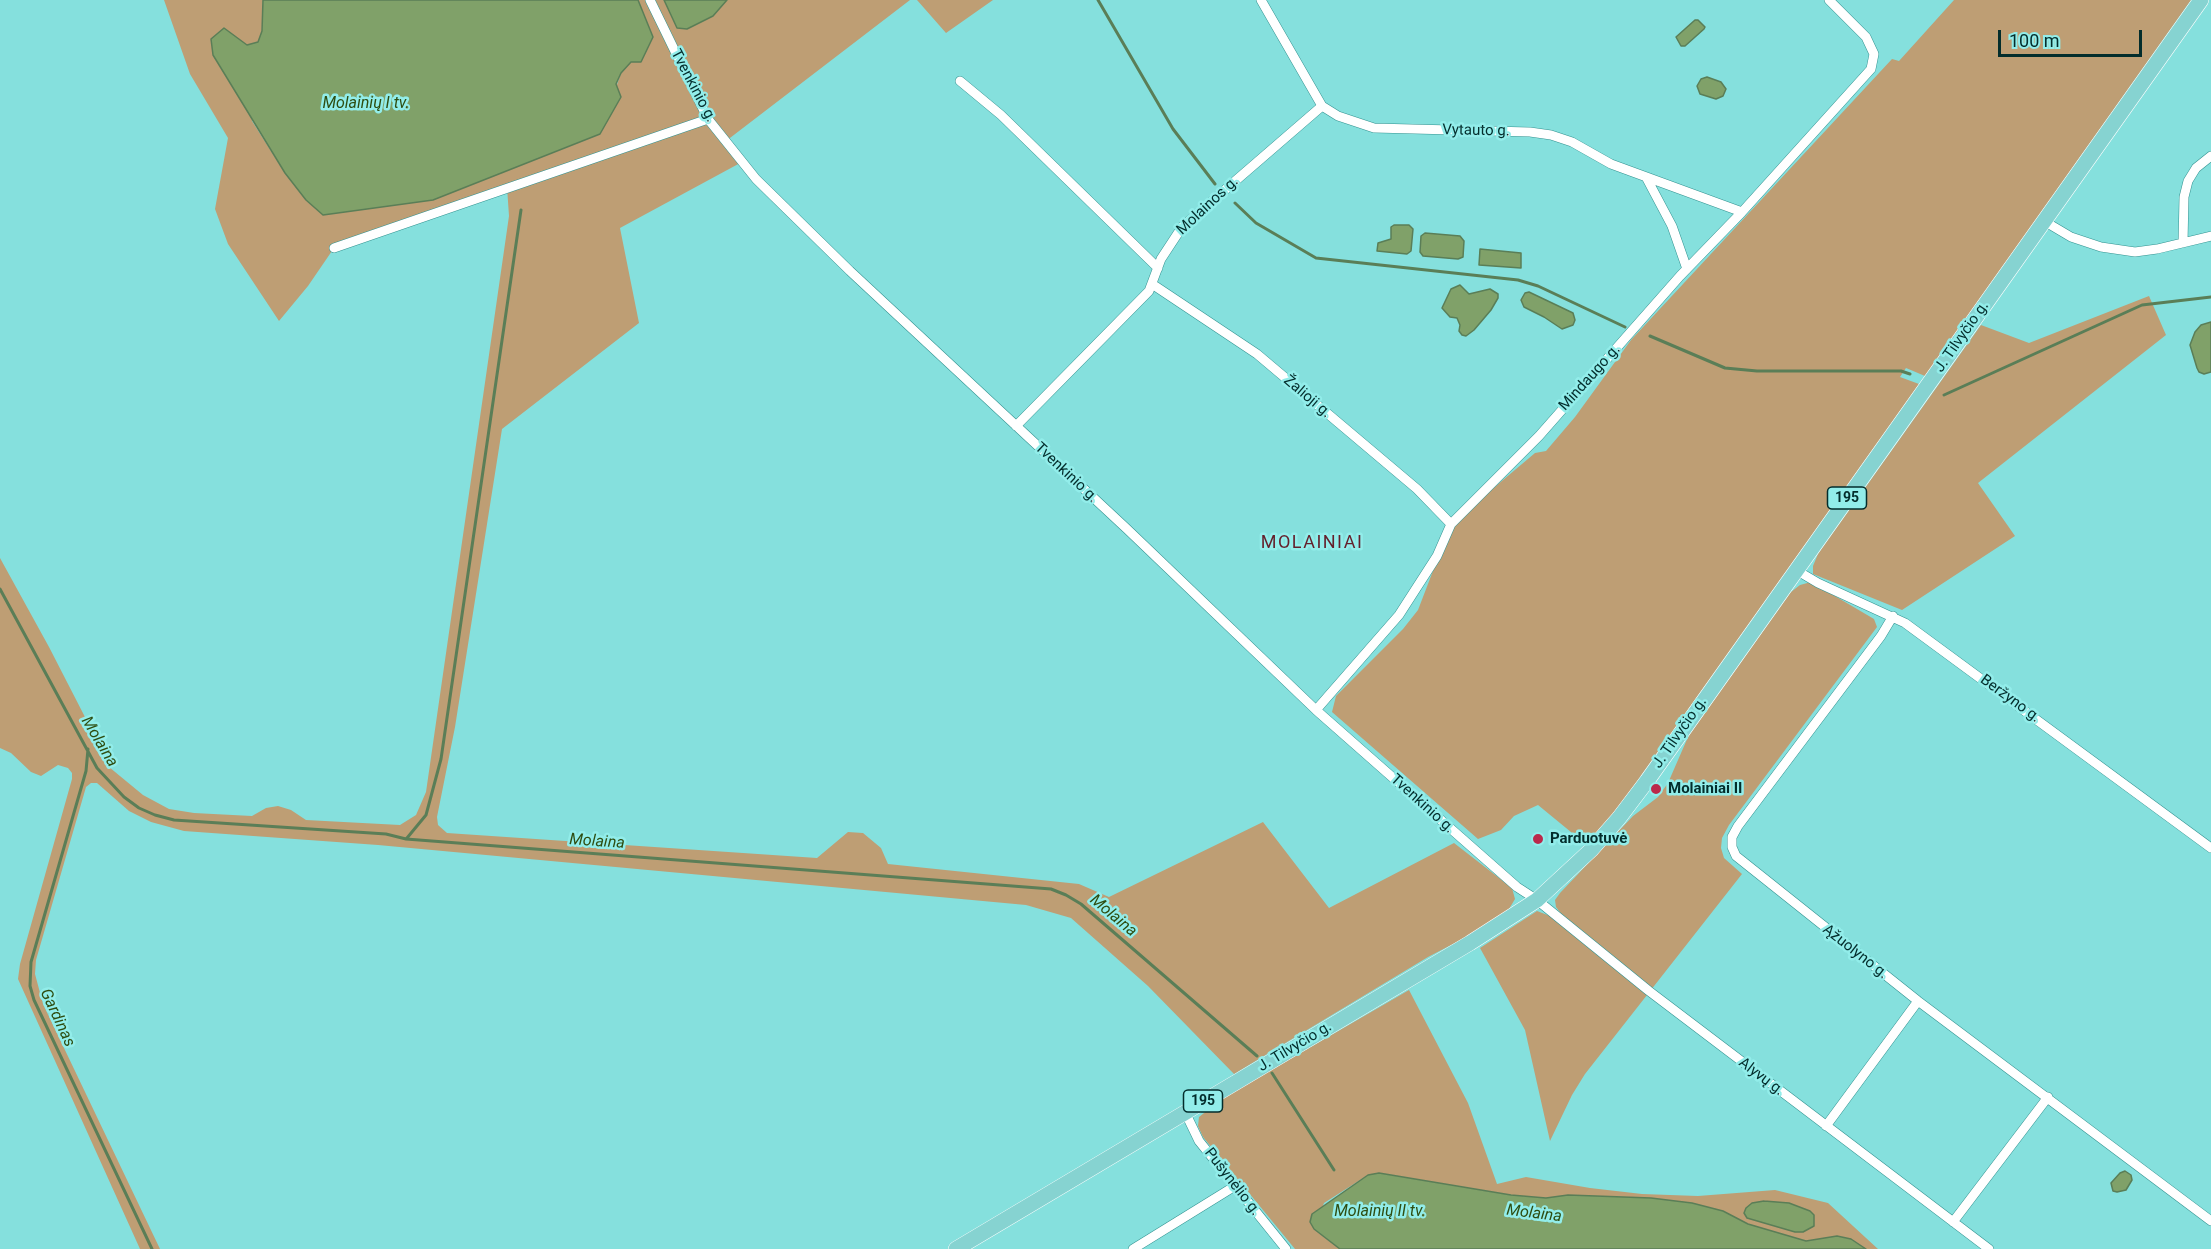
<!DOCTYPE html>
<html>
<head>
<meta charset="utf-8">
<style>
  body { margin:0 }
  #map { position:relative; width:2211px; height:1249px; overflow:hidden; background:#85e0dd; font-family:Roboto,sans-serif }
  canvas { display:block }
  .scale { position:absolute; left:1998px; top:30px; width:144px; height:27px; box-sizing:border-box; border:3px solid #032d2c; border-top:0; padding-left:8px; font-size:18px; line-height:21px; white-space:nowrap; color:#032d2c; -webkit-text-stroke:4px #92edea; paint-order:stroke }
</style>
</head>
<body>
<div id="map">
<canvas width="2211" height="1249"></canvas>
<div class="scale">100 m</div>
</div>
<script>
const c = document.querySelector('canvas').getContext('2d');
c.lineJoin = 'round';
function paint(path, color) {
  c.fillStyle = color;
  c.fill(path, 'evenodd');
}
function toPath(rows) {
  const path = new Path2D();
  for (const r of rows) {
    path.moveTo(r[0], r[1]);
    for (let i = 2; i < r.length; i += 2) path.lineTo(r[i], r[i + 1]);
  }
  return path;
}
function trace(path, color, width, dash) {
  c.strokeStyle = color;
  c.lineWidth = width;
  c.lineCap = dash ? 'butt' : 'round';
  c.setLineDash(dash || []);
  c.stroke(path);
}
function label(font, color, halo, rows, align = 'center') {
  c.font = font + ' Roboto,sans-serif';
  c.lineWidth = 5;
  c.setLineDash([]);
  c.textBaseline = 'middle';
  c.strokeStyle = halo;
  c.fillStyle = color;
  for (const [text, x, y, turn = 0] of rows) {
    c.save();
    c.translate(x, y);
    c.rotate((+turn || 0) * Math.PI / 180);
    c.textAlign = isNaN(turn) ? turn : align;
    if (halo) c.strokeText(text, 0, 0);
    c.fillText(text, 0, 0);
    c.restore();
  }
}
paint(toPath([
  [164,0,263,0,262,31,258,42,247,45,252,121,285,173,306,200,433,200,600,134,621,73,653,37,638,0,910,0,726,141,742,162,620,228,639,323,502,429,455,727,437,817,438,825,447,833,817,858,848,832,863,833,881,848,888,864,1079,884,1109,897,1263,822,1329,908,1454,843,1512,888,1515,899,1509,909,1478,931,1428,957,1234,1074,1148,986,1071,918,1026,905,378,845,184,831,151,822,129,811,97,783,91,783,86,787,36,960,35,974,43,1004,160,1249,140,1249,18,979,20,964,72,779,72,773,68,768,58,765,41,776,31,772,11,753,0,748,0,558,49,647,105,756,109,767,143,795,169,809,194,813,252,816,266,808,278,806,291,810,306,820,400,825,416,815,426,792,509,216,507,187,334,248,308,286,279,321,228,244,215,209,228,138,190,74],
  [917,0,993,0,946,33],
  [1954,0,2191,0,1925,376,1906,368,1900,377,1919,384,1623,801,1588,846,1538,805,1514,816,1501,830,1478,839,1332,712,1336,696,1403,629,1418,610,1451,524,1535,453,1546,451,1575,417,1631,340,1892,59,1899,61],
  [2149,296,2166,335,1978,483,2015,536,1902,610,1813,574,1813,566,1818,554,1981,325,2029,343],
  [1811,582,1874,619,1877,627,1729,825,1722,838,1721,848,1724,858,1742,874,1585,1074,1572,1095,1550,1141,1525,1030,1480,948,1537,911,1550,916,1562,915,1556,907,1555,900,1560,893,1633,816,1658,797,1668,783,1688,737,1791,592,1800,585],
  [1409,990,1468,1103,1497,1184,1526,1177,1590,1188,1642,1194,1698,1196,1775,1190,1828,1203,1878,1249,1866,1249,1851,1239,1837,1236,1806,1242,1748,1224,1723,1211,1692,1203,1651,1198,1569,1195,1546,1198,1511,1195,1379,1173,1368,1175,1324,1203,1314,1229,1340,1249,1295,1249,1203,1137,1198,1126,1199,1117,1223,1098]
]), '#be9e74');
const water = toPath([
  [263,0,638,0,653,37,641,62,631,62,621,73,616,84,621,97,600,134,433,200,323,215,306,200,285,173,213,55,211,39,224,28,247,45,258,42,262,31,263,0],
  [664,0,727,0,713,16,687,29,677,28,664,0],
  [1695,20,1698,20,1705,27,1704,29,1685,46,1681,46,1676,37,1695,20],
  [1707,77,1721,82,1726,89,1723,96,1716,99,1700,94,1697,86,1701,79,1707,77],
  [1394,225,1409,225,1413,229,1411,251,1407,254,1377,251,1378,243,1391,239,1391,227,1394,225],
  [1425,233,1460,236,1464,241,1463,257,1458,259,1423,256,1420,252,1421,236,1425,233],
  [1480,249,1521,253,1521,268,1479,265,1480,249],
  [1460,285,1469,294,1490,289,1498,294,1498,298,1491,310,1474,330,1466,336,1462,335,1459,331,1460,325,1457,318,1450,317,1442,308,1451,289,1460,285],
  [1529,292,1573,313,1575,320,1573,325,1562,329,1544,317,1524,307,1521,300,1525,293,1529,292],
  [2211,322,2211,372,2204,374,2199,372,2197,368,2190,345,2195,332,2201,325,2211,322],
  [2125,1171,2131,1175,2132,1180,2126,1190,2117,1192,2113,1191,2111,1183,2120,1173,2125,1171],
  [1379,1173,1511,1195,1546,1198,1568,1195,1651,1198,1692,1203,1723,1211,1748,1224,1806,1241,1837,1236,1851,1239,1866,1249,1340,1249,1314,1229,1310,1222,1312,1214,1368,1175,1379,1173],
  [1764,1201,1789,1203,1810,1211,1814,1215,1814,1226,1803,1232,1795,1232,1747,1218,1744,1213,1746,1208,1752,1203,1764,1201]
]);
paint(water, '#80a169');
trace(water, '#5a7e57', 1.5);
trace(toPath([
  [1098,0,1173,129,1215,184],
  [1235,203,1256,223,1316,258,1518,280,1538,286,1625,327],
  [1650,336,1725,368,1757,371,1901,371,1910,374],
  [1944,395,2142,305,2211,297],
  [0,589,97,768,124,797,139,808,155,815,174,820,386,834,406,839,1051,889,1066,895,1081,904,1257,1056],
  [88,749,86,771,31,962,30,986,34,1000,152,1249],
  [407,838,426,815,441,759,521,210],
  [1272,1073,1334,1170]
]), '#5a7e57', 3);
const minor = toPath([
  [650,0,708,119,756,179,850,271,1127,529,1316,710,1517,887,1537,900,1649,991,1989,1249],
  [1261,0,1322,106,1338,116,1374,128,1530,132,1551,135,1572,142,1611,164,1742,212],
  [960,81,1001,115,1158,268],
  [1646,177,1672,226,1687,269],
  [2044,221,2071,237,2101,247,2135,252,2157,249,2211,236],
  [2183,243,2184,197,2188,181,2196,168,2211,156],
  [334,248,708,119],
  [1152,284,1257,354,1417,489,1451,524],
  [1016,426,1149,291,1161,259,1182,227,1322,106],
  [1796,570,1818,583,1905,623,2211,848],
  [1893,616,1881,636,1738,826,1732,837,1732,847,1736,856,1918,1001,2211,1221],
  [1316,710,1399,615,1437,556,1451,524,1539,436,1680,276,1742,212,1871,69,1874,54,1866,37,1829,0],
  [1185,1112,1199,1141,1286,1249],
  [1826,1126,1918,1001],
  [1953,1222,2048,1097],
  [1133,1249,1235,1186]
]);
const primary = toPath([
  [956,1249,1470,943,1537,900,1591,850,1619,818,1647,781,2201,0]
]);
trace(minor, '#339391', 10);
trace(primary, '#fff', 16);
trace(minor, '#fff', 9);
trace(primary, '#86d3d1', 15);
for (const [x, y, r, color] of [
  [1656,789,6,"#ba294b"],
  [1538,839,6,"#ba294b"]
]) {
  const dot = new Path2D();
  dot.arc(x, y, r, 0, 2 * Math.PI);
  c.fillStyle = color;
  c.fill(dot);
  trace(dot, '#92edea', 2);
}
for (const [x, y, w] of [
  [1847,498,39],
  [1203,1101,39]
]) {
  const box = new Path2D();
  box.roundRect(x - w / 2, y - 11, w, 22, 4.5);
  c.fillStyle = '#92edea';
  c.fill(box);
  trace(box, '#032d2c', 1.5);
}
label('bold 14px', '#032d2c', null, [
  ["195",1847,498],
  ["195",1203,1101]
]);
label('15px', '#032d2c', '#92edea', [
  ["Tvenkinio g.",693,86,62],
  ["Vytauto g.",1476,131,1],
  ["Molainos g.",1208,206,-43],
  ["J. Tilvyčio g.",1962,337,-55],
  ["Mindaugo g.",1590,378,-48],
  ["Žalioji g.",1307,397,40],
  ["Tvenkinio g.",1066,473,43],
  ["Beržyno g.",2010,699,36],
  ["J. Tilvyčio g.",1680,733,-55],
  ["Tvenkinio g.",1422,804,42],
  ["Ąžuolyno g.",1855,952,38],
  ["J. Tilvyčio g.",1295,1047,-31],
  ["Alyvų g.",1761,1077,37],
  ["Pušynėlio g.",1232,1182,52]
]);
label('bold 15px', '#032d2c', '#92edea', [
  ["Molainiai II",1668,789],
  ["Parduotuvė",1550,839]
], 'left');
label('italic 16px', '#2e4d11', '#92edea', [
  ["Molainių I tv.",366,104],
  ["Molaina",99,742,59],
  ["Molaina",597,842,4],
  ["Molaina",1113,916,40],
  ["Gardinas",57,1018,65],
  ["Molainių II tv.",1380,1212],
  ["Molaina",1534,1214,7]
]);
c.letterSpacing = '1.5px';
label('18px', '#641f2b', '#92edea', [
  ["MOLAINIAI",1312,543]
]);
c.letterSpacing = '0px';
</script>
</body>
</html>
